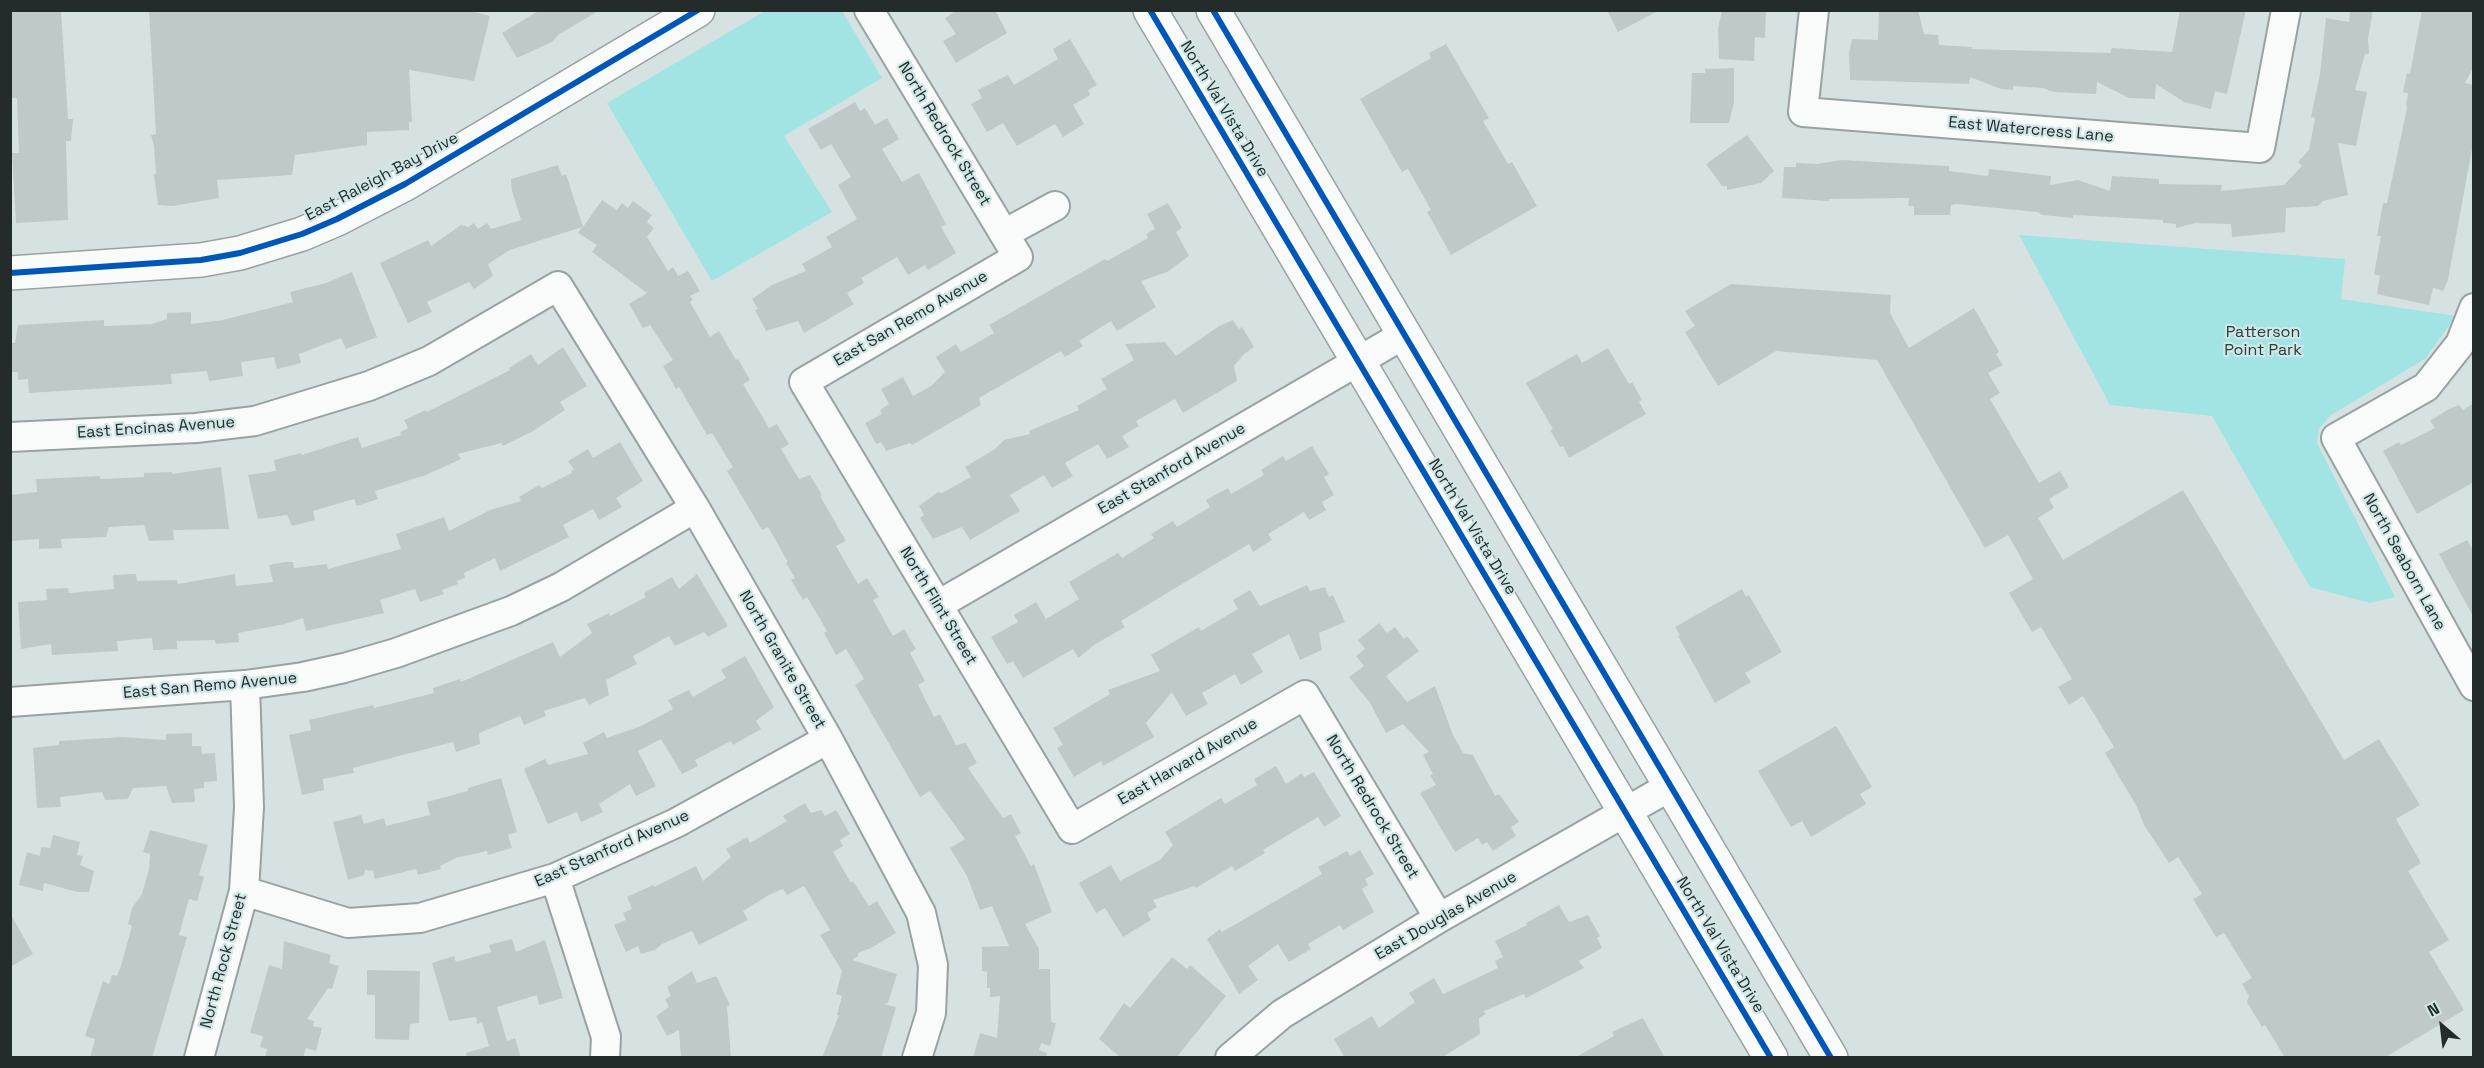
<!DOCTYPE html>
<html>
<head>
<meta charset="utf-8">
<style>
  body { margin:0 }
  #map { position:relative; width:2484px; height:1068px; overflow:hidden; background:#d6e2e2; font-family:"Space Grotesk",sans-serif }
  canvas { display:block }
  .frame { position:absolute; inset:0; border:12px solid #232c2b; pointer-events:none }
  .north { position:absolute; left:2412px; top:996px; width:60px; height:60px; -webkit-text-stroke:4px #d1e7e7; paint-order:stroke; rotate:332deg; font-size:16px; font-weight:700; line-height:24px; text-align:center; color:#232c2b }
  .north::after { content:''; display:block; margin:auto; width:21px; height:27px; background:#232c2b; clip-path:polygon(50% 0,100% 100%,50% 72%,0 100%) }
</style>
</head>
<body>
<div id="map">
<canvas width="2484" height="1068"></canvas>
<div class="frame"></div>
<div class="north">N</div>
</div>
<script>
const c = document.querySelector('canvas').getContext('2d');
c.lineJoin = 'round';
function paint(path, color) {
  c.fillStyle = color;
  c.fill(path, 'evenodd');
}
function toPath(rows) {
  const path = new Path2D();
  for (const r of rows) {
    path.moveTo(r[0], r[1]);
    for (let i = 2; i < r.length; i += 2) path.lineTo(r[i], r[i + 1]);
  }
  return path;
}
function trace(path, color, width, dash) {
  c.strokeStyle = color;
  c.lineWidth = width;
  c.lineCap = dash ? 'butt' : 'round';
  c.setLineDash(dash || []);
  c.stroke(path);
}
function label(font, color, halo, rows, align = 'center') {
  c.font = font + ' "Space Grotesk",sans-serif';
  c.lineWidth = 4.5;
  c.setLineDash([]);
  c.textBaseline = 'middle';
  c.strokeStyle = halo;
  c.fillStyle = color;
  for (const [text, x, y, turn = 0] of rows) {
    c.save();
    c.translate(x, y);
    c.rotate((+turn || 0) * Math.PI / 180);
    c.textAlign = isNaN(turn) ? turn : align;
    if (halo) c.strokeText(text, 0, 0);
    c.fillText(text, 0, 0);
    c.restore();
  }
}
paint(toPath([
  [765,11,842,11,882,78,784,136,832,212,712,281,607,103],
  [2019,235,2345,259,2341,299,2456,316,2425,359,2331,415,2319,429,2317,443,2395,597,2370,603,2310,587,2212,416,2110,405]
]), '#a2e4e4');
paint(toPath([
  [10,10,61,10,68,119,73,119,71,141,66,141,68,220,16,223,12,153,19,153,17,98,10,98],
  [149,10,467,10,490,16,474,81,409,70,412,122,409,122,409,130,367,132,367,145,295,155,292,175,217,180,219,198,173,206,158,205,154,174,156,174,154,146,151,135,156,134],
  [540,10,600,10,558,35,552,42,517,58,502,33],
  [957,10,995,10,1007,33,956,63,943,41,956,34,945,18],
  [1607,10,1660,10,1618,32],
  [1722,10,1766,10,1765,38,1755,37,1754,61,1719,59,1718,29],
  [1879,10,1918,10,1924,34,1938,35,1939,45,1972,47,1972,49,2110,53,2112,48,2172,52,2180,10,2246,10,2227,94,2215,91,2211,109,2184,102,2156,84,2155,99,2129,98,2097,82,2096,94,2054,92,2043,88,2013,86,2013,90,2001,89,1970,77,1969,84,1850,80,1849,53,1852,39,1878,40],
  [2350,10,2373,10,2368,39,2369,54,2365,54,2355,90,2367,92,2356,146,2338,143,2348,195,2323,201,2318,206,2286,208,2285,232,2232,237,2231,224,2195,223,2176,228,2176,224,2163,223,2163,220,2073,215,2073,218,2043,215,2037,212,1956,204,1951,205,1950,215,1914,215,1914,206,1908,206,1909,198,1829,199,1829,201,1782,198,1784,167,1796,167,1796,163,1817,164,1842,160,1949,166,1949,171,1988,176,1989,169,2051,176,2050,185,2078,180,2110,191,2112,176,2159,179,2159,184,2222,185,2221,191,2284,185,2302,166,2298,162,2309,150,2315,118,2311,117,2320,74,2326,18,2349,22],
  [2422,10,2474,10,2474,66,2465,83,2474,85,2474,138,2448,280,2443,291,2433,288,2429,305,2377,294,2380,276,2374,274,2381,236,2377,236,2383,203,2387,203,2407,108,2406,105,2408,93,2403,92,2407,73,2410,74],
  [1070,39,1097,85,1088,90,1090,95,1073,105,1084,124,1063,137,1055,124,1017,146,1003,123,987,132,971,104,982,98,978,90,1008,75,1014,85,1058,59,1053,49],
  [1446,44,1489,118,1483,121,1508,164,1512,162,1537,206,1451,255,1427,212,1431,210,1408,169,1402,172,1360,99,1431,58,1429,53],
  [1734,68,1734,102,1729,123,1690,123,1692,73,1705,73,1705,69],
  [855,102,860,111,865,108,875,125,887,118,899,139,882,149,902,182,919,173,946,224,941,227,956,253,928,270,925,265,908,275,897,257,861,278,864,283,847,293,854,304,818,325,804,333,798,321,766,331,755,310,758,309,752,299,772,285,806,271,802,264,832,247,826,237,857,219,838,185,851,177,831,144,821,150,808,129],
  [1747,135,1774,171,1761,183,1727,190,1727,186,1722,186,1706,164],
  [558,165,562,176,566,174,583,227,602,200,617,210,622,203,628,208,633,201,652,215,647,222,654,228,647,237,668,271,673,267,678,276,688,271,700,291,690,296,693,300,690,302,710,337,719,331,736,360,738,359,750,380,743,384,769,428,777,424,789,444,781,449,799,479,810,475,822,495,820,496,846,541,836,546,858,584,867,578,879,597,873,600,893,636,904,629,916,649,910,653,925,681,918,685,934,717,940,714,956,745,966,743,977,763,968,768,1003,818,1011,814,1021,833,1015,836,1031,866,1034,864,1052,912,1025,924,1039,949,1039,969,1050,969,1051,1022,1056,1023,1050,1046,1041,1043,1039,1050,1047,1053,1046,1058,973,1058,980,1033,997,1038,1000,996,990,997,990,988,987,988,987,972,982,971,982,947,1009,946,992,906,980,910,967,876,950,848,965,839,930,791,920,797,855,685,864,679,846,649,836,655,824,633,827,631,807,597,803,600,791,580,795,578,786,563,788,562,768,527,762,530,727,471,733,467,712,433,707,435,679,387,676,389,663,366,673,360,650,325,643,328,629,304,647,293,592,252,597,245,578,233,582,227,510,250,488,264,493,276,474,289,469,282,427,302,432,312,408,323,380,263,428,240,431,246,461,225,468,227,474,223,478,229,487,223,491,229,521,220,512,191,511,179],
  [1168,203,1182,228,1176,232,1189,256,1167,272,1141,281,1156,307,1117,331,1111,321,1079,341,1083,346,1065,357,1061,351,979,398,981,405,912,445,910,443,886,451,881,442,876,444,865,423,882,414,880,410,889,404,881,389,903,377,913,396,931,386,945,372,936,357,956,344,961,352,994,333,989,325,1105,259,1107,261,1148,238,1146,234,1155,229,1147,214],
  [352,272,377,337,346,349,341,338,299,354,301,363,277,369,274,357,241,362,243,376,209,381,207,371,171,374,172,384,29,393,28,379,18,380,18,372,10,372,10,343,15,343,18,325,104,320,104,326,152,324,167,319,167,313,191,312,191,324,223,320,293,302,290,292,326,283],
  [1731,284,1891,295,1890,313,1909,348,1974,308,1999,352,1996,354,2003,365,1988,373,2000,393,1990,399,2039,483,2060,471,2069,487,2049,499,2054,508,2038,518,2063,560,2183,490,2344,760,2379,739,2420,805,2396,819,2421,863,2408,871,2449,940,2429,952,2464,1010,2384,1058,2285,1058,2265,1025,2262,1027,2247,1002,2249,996,2242,984,2252,978,2224,933,2216,937,2193,899,2202,894,2178,857,2169,863,2144,825,2137,807,2105,753,2114,747,2083,696,2069,705,2058,687,2072,679,2041,627,2032,632,2009,593,2033,579,2008,535,1985,548,1877,360,1776,351,1718,386,1685,332,1695,326,1685,311],
  [1233,320,1239,329,1242,327,1254,347,1244,354,1234,366,1237,381,1183,413,1175,399,1136,421,1139,426,1122,436,1129,447,1107,459,1098,444,1065,463,1073,476,1052,488,1044,475,1010,495,1020,511,970,540,962,527,933,539,920,518,924,515,919,506,938,492,942,493,971,477,965,467,995,449,1004,440,1030,434,1029,431,1079,410,1077,406,1107,389,1101,379,1134,360,1125,344,1165,342,1176,356,1219,326],
  [563,347,587,386,560,402,565,410,533,431,503,446,501,443,458,454,461,459,426,475,375,491,378,499,357,506,354,499,313,511,315,520,292,526,287,515,258,519,248,475,276,471,274,460,301,453,302,455,358,437,362,448,401,435,400,432,408,428,404,420,426,410,427,412,510,370,509,368,531,354,538,365],
  [1608,348,1629,384,1632,382,1642,400,1639,402,1646,414,1569,458,1563,446,1560,447,1550,430,1553,429,1526,383,1577,354,1582,363],
  [2474,403,2474,482,2417,514,2383,451,2399,442,2401,445,2435,428,2430,421,2449,409,2459,405,2463,410],
  [620,442,643,481,616,498,622,507,599,520,593,509,563,525,569,537,500,571,495,558,464,573,465,578,457,581,458,584,442,590,444,594,420,602,415,589,380,600,384,613,306,631,303,618,285,624,238,633,239,642,216,644,215,640,177,641,177,649,153,650,152,638,117,641,118,651,52,655,51,644,21,649,18,602,47,600,46,589,68,588,69,593,114,589,113,575,136,574,137,581,177,580,178,584,235,574,236,586,273,582,269,565,285,562,293,562,294,568,327,564,328,569,401,549,396,534,444,517,449,531,490,510,521,501,519,497,539,485,542,488,572,473,571,471,574,469,568,461,588,449,593,458],
  [1312,446,1329,474,1324,477,1334,495,1322,502,1326,510,1309,520,1304,512,1268,534,1272,540,1253,552,1249,544,1182,584,1121,621,1125,627,1094,645,1078,658,1073,649,1023,678,1013,661,1007,664,991,637,1018,622,1014,615,1036,602,1046,619,1079,599,1069,582,1118,553,1122,558,1154,538,1151,534,1173,521,1177,527,1210,507,1206,500,1228,488,1231,494,1264,475,1261,470,1283,456,1286,461],
  [221,467,229,529,173,530,174,540,149,541,144,525,109,527,106,537,61,539,62,548,39,549,39,539,10,541,10,495,37,492,36,479,100,476,100,479,144,477,144,473,172,472,172,474],
  [2467,540,2474,552,2474,618,2439,554],
  [697,574,728,626,708,637,704,632,675,646,669,636,633,656,637,664,606,680,609,695,589,705,585,698,544,711,546,716,524,725,520,716,479,733,480,744,456,752,453,742,353,768,354,773,323,779,324,790,302,795,289,735,311,730,309,720,373,705,374,708,434,693,433,688,460,679,461,682,553,642,560,657,592,633,587,624,609,613,610,616,646,597,644,593,672,577,679,589],
  [1307,585,1310,591,1325,587,1329,597,1333,595,1345,622,1319,633,1322,650,1300,660,1289,634,1252,654,1263,672,1241,685,1235,674,1202,693,1208,704,1186,716,1172,692,1146,723,1154,737,1103,766,1101,761,1074,777,1057,748,1063,745,1053,728,1110,694,1108,690,1160,671,1151,655,1199,627,1201,631,1238,609,1233,600,1250,590,1260,606],
  [1742,589,1746,597,1749,595,1782,652,1745,673,1751,682,1715,703,1678,636,1680,635,1675,627],
  [1379,623,1387,633,1395,627,1404,639,1407,636,1419,651,1386,676,1407,702,1435,686,1453,735,1463,753,1473,755,1495,796,1499,794,1519,822,1511,827,1516,836,1493,851,1487,842,1482,845,1478,838,1455,852,1420,793,1436,785,1430,775,1433,774,1423,755,1429,752,1403,724,1386,733,1370,703,1349,677,1364,666,1356,656,1365,649,1358,640],
  [745,656,774,707,756,721,761,729,733,745,731,741,695,760,698,766,682,774,661,739,638,751,656,786,636,796,630,784,599,804,603,812,581,822,577,812,548,824,524,769,545,759,548,765,588,754,583,743,604,732,607,738,641,726,673,709,668,700,689,690,693,697,726,678,721,670],
  [1836,726,1872,787,1860,794,1866,804,1811,837,1802,821,1791,827,1758,771],
  [192,733,192,746,201,746,202,754,215,753,217,781,204,782,204,788,194,789,195,802,172,803,166,786,133,788,128,799,105,800,102,792,60,797,61,807,37,808,33,748,59,745,59,741,122,737,166,740,166,734],
  [1276,766,1286,784,1302,773,1304,777,1314,772,1341,816,1324,827,1318,817,1263,850,1265,853,1235,871,1232,866,1196,888,1195,886,1153,900,1157,907,1147,913,1151,920,1123,937,1105,908,1096,913,1079,883,1111,865,1120,881,1160,860,1173,845,1165,832,1221,798,1225,804,1257,785,1254,779],
  [501,778,517,832,508,835,512,848,488,855,487,851,456,858,440,866,441,869,418,875,416,869,375,879,373,871,365,870,364,875,348,880,333,822,361,815,364,824,384,818,386,826,430,815,427,802,468,791,468,788],
  [805,803,811,813,821,810,825,816,836,810,850,834,840,840,843,846,833,852,851,883,853,881,869,906,877,901,896,933,871,948,858,953,858,956,852,960,897,974,888,1003,883,1004,896,1007,881,1058,822,1058,839,1015,837,1015,842,996,836,994,842,971,820,935,830,930,804,886,787,895,783,889,769,895,743,911,748,920,699,945,692,931,662,944,655,950,641,954,638,946,626,952,614,925,626,920,623,913,632,909,627,897,653,885,654,887,696,866,703,881,731,857,726,849,747,837,750,843,787,821,783,816],
  [150,830,208,845,199,875,204,877,197,901,189,899,179,935,187,937,152,1058,90,1058,95,1039,85,1036,103,981,109,984,112,975,117,976,121,966,132,926,128,924,132,908,142,894,149,869,150,854,143,852],
  [53,835,80,842,77,855,83,856,80,865,94,871,89,892,77,892,44,883,43,891,19,885,27,852,40,856,41,847,50,848],
  [1360,850,1374,874,1365,879,1368,885,1362,889,1374,912,1343,930,1340,925,1308,944,1311,949,1289,962,1278,944,1248,966,1258,980,1239,994,1207,939,1220,929,1222,932,1322,874,1318,867,1347,851,1350,856],
  [1559,905,1569,922,1588,915,1600,936,1597,938,1602,948,1579,961,1584,968,1526,998,1524,994,1484,1011,1486,1014,1479,1018,1480,1034,1441,1058,1345,1058,1334,1039,1372,1016,1379,1028,1415,1002,1409,993,1434,978,1443,994,1498,968,1495,961,1503,957,1495,941,1527,925,1526,923],
  [10,913,33,954,10,967],
  [512,939,516,952,545,940,563,998,539,1005,537,995,497,1007,507,1041,515,1038,521,1058,467,1058,466,1053,489,1046,482,1022,477,1024,476,1017,449,1021,432,963,454,956,456,962,491,952,489,945],
  [284,941,331,955,329,963,339,966,332,989,328,988,307,1019,314,1021,313,1026,322,1028,316,1051,306,1048,303,1058,265,1058,267,1049,260,1047,263,1036,250,1033,269,965,282,969],
  [1172,957,1187,969,1190,965,1226,996,1176,1058,1121,1058,1099,1039,1124,1003,1130,1008],
  [367,970,420,971,419,1023,410,1024,409,1040,375,1039,375,995,367,995],
  [692,971,697,983,716,976,730,1005,727,1007,731,1058,681,1058,679,1030,667,1036,656,1016,669,1007,665,999,671,996,667,987],
  [1643,1018,1665,1058,1574,1058,1614,1036,1612,1032]
]), '#c0c9c9');
const street = toPath([
  [869,10,1018,257,804,382,1072,829,1305,695,1439,918],
  [1814,10,1803,112,2260,148,2286,10],
  [1004,234,1055,206],
  [2474,308,2460,344,2426,387,2336,438,2474,686],
  [10,437,196,428,255,421,369,386,429,361,558,286,695,508,828,739,921,913,933,965,931,1013,917,1058],
  [938,605,1405,334],
  [10,702,245,685,303,677,344,668,396,653,511,611,561,587,695,508],
  [555,878,606,1037,605,1058],
  [244,891,348,923,420,918,555,878,676,823,828,739],
  [199,1058,244,891,249,807,245,685],
  [1230,1058,1282,1014,1439,918,1671,786]
]);
const secondary = toPath([
  [1150,10,1771,1058],
  [1213,10,1831,1058],
  [10,273,201,260,240,253,302,234,337,219,405,184,698,10]
]);
trace(street, '#98a2a1', 32);
trace(secondary, '#98a2a1', 36);
trace(street, '#f9fbfb', 28);
trace(secondary, '#f9fbfb', 33);
trace(toPath([
  [1150,10,1771,1058],
  [1213,10,1831,1058],
  [10,273,201,260,240,253,302,234,337,219,405,184,698,10]
]), '#0057b8', 6);
label('16px', '#232c2b', '#d1e7e7', [
  ["North Val Vista Drive",1224,109,59],
  ["East Watercress Lane",2031,130,5],
  ["North Redrock Street",944,134,59],
  ["East Raleigh Bay Drive",382,177,-28],
  ["East San Remo Avenue",911,319,-30],
  ["East Encinas Avenue",156,428,-4],
  ["East Stanford Avenue",1172,469,-30],
  ["North Val Vista Drive",1472,527,59],
  ["North Seaborn Lane",2404,562,61],
  ["North Flint Street",938,606,59],
  ["North Granite Street",782,660,60],
  ["East San Remo Avenue",210,686,-5],
  ["East Harvard Avenue",1188,762,-30],
  ["North Redrock Street",1372,807,59],
  ["East Stanford Avenue",612,849,-24],
  ["East Douglas Avenue",1446,916,-30],
  ["North Val Vista Drive",1720,945,59],
  ["North Rock Street",224,961,-75]
]);
label('16px', '#253e3e', '#d1e7e7', [
  ["Patterson",2263,333],
  ["Point Park",2263,351]
]);
</script>
</body>
</html>
